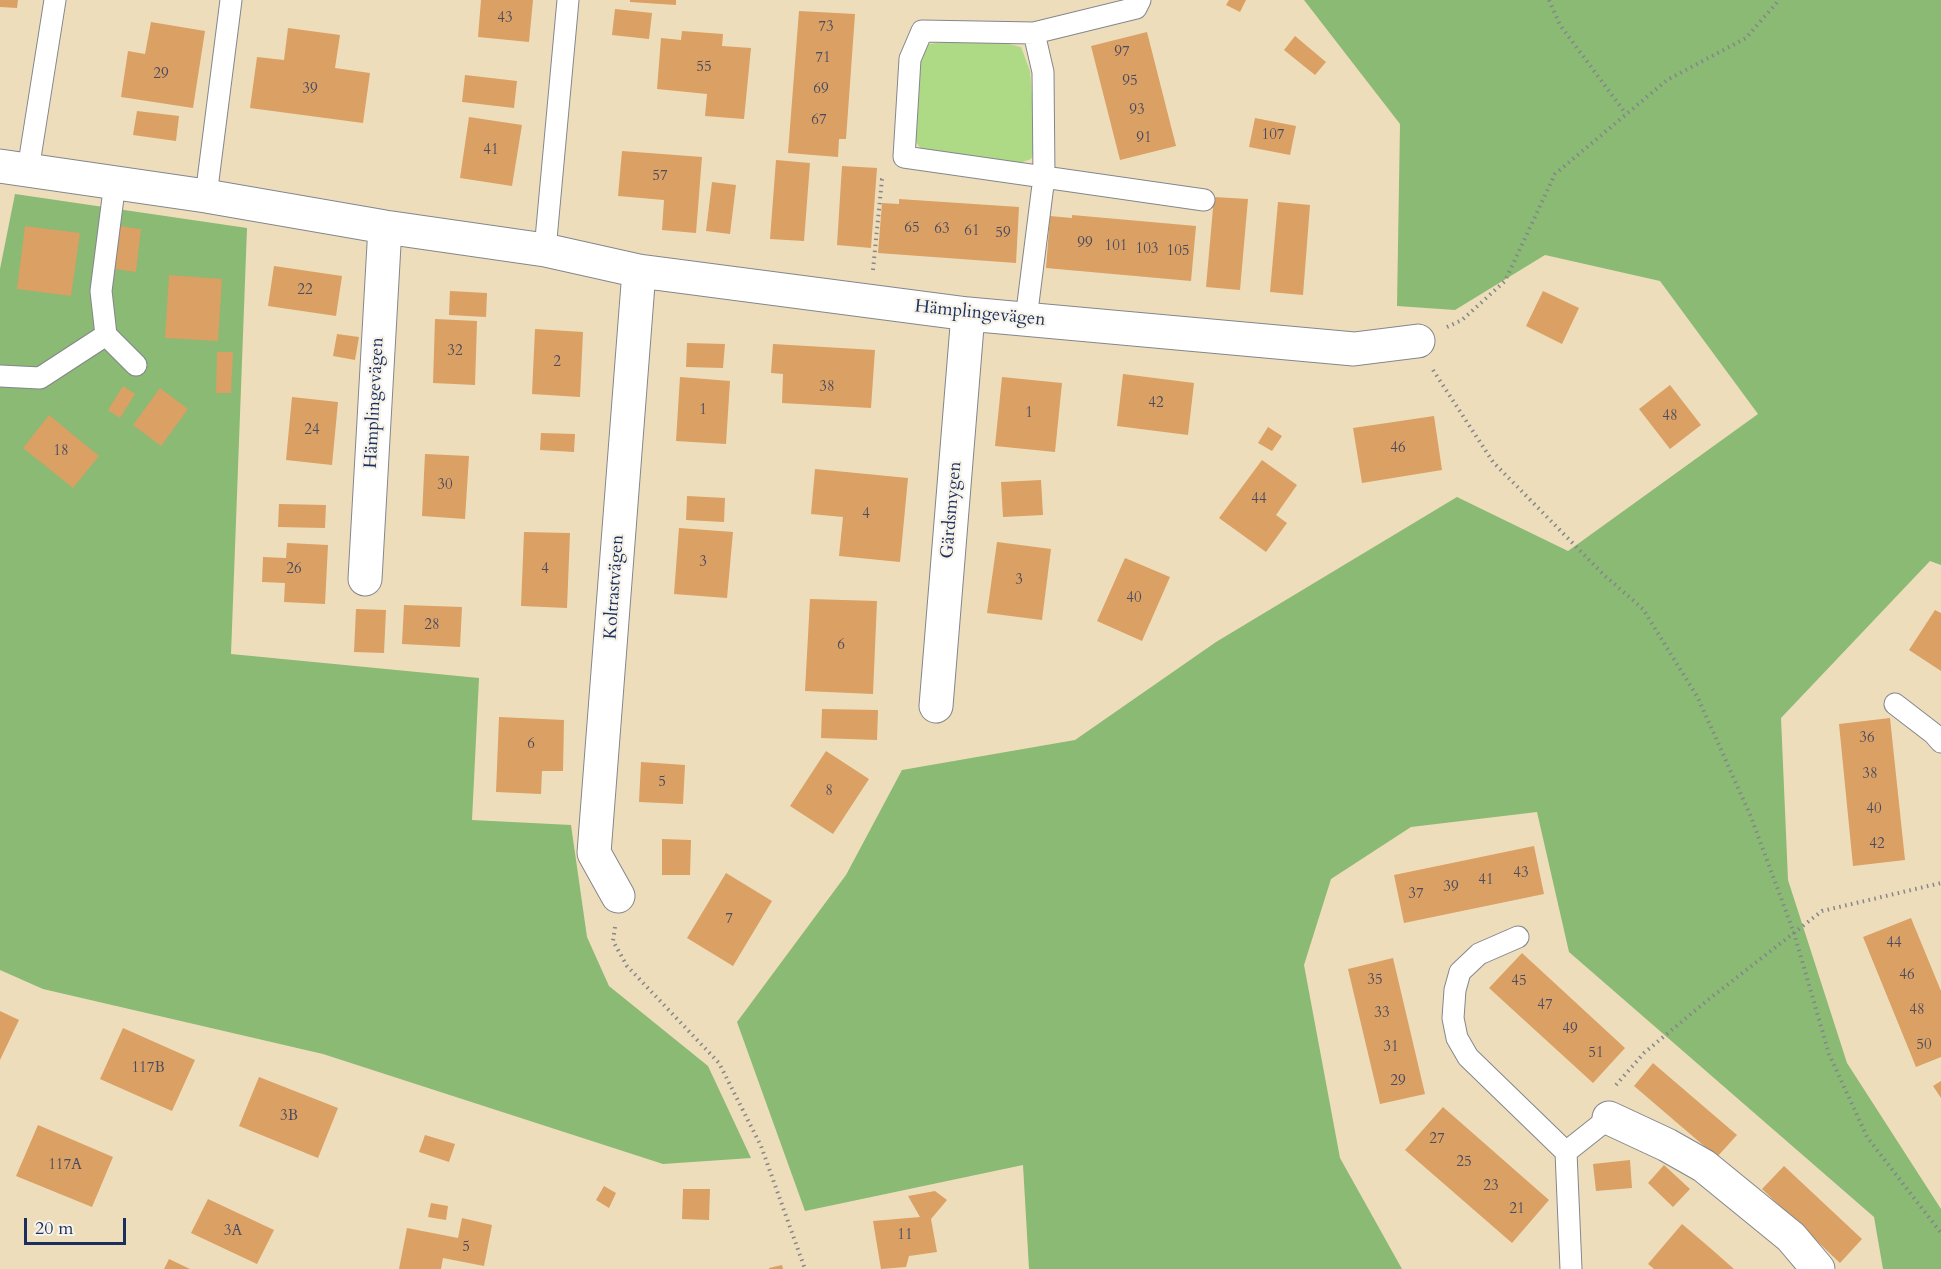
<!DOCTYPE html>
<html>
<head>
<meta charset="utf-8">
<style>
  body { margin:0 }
  #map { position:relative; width:1941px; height:1269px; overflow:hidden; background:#edb; font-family:Cardo,serif }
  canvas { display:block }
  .scale { position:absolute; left:24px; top:1218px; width:102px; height:27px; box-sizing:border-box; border:3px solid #1b2f5e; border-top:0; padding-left:8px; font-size:18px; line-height:21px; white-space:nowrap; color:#1b2f5e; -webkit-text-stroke:4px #f7f3e8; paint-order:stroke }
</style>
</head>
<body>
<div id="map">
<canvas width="1941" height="1269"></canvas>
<div class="scale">20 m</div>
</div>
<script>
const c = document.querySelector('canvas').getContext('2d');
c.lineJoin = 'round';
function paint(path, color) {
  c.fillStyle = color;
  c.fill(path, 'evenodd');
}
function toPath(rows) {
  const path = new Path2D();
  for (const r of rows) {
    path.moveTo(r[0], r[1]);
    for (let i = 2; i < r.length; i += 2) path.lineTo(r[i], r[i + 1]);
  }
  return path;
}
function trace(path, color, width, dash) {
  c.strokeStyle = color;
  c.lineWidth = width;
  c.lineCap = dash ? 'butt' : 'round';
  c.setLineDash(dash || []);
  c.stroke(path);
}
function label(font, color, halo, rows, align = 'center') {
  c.font = font + ' Cardo,serif';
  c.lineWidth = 4.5;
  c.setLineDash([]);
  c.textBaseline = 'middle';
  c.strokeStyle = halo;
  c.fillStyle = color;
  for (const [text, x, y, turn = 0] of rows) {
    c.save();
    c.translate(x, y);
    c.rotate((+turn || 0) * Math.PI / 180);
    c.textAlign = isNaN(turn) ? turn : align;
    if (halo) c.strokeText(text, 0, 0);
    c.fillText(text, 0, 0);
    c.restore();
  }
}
paint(toPath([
  [953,41,997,41,1021,47,1030,71,1036,150,1031,159,1014,165,923,152,914,139,916,63,929,44]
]), '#aeda86');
paint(toPath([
  [1304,0,1941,0,1941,565,1930,561,1781,718,1788,880,1847,1063,1941,1209,1941,1269,1883,1269,1874,1217,1569,952,1537,812,1411,827,1331,879,1304,965,1340,1158,1402,1269,1029,1269,1023,1165,805,1211,737,1022,846,875,902,770,1075,740,1216,642,1457,497,1568,551,1758,414,1660,281,1545,255,1455,310,1397,306,1400,124],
  [15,194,247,228,231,654,479,678,472,820,571,825,587,937,609,986,708,1066,751,1158,663,1164,323,1054,43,989,0,970,0,269]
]), '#8aba73');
paint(toPath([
  [0,0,18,0,17,8,0,7],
  [481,0,533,0,529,42,478,37],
  [630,0,676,0,676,5,630,2],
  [1229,0,1246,0,1240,12,1226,5],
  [615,9,652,13,649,39,612,35],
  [799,11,855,14,846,139,839,139,838,157,788,153],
  [151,22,205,31,193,108,121,97,128,51,145,54],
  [288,28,340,35,335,68,370,73,363,123,250,108,257,57,284,60],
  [682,31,723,34,722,46,751,48,744,119,705,116,707,94,657,89,661,38,681,40],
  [1147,32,1176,146,1120,160,1091,46],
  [1295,36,1326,62,1315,75,1284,50],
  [465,75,517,81,514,108,462,102],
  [137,111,179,116,176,141,133,135],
  [469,117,522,125,512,186,460,178],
  [1255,118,1296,126,1290,155,1249,147],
  [622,151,702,157,696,233,662,230,664,200,618,196],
  [776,160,810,163,804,241,770,239],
  [842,166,877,168,871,248,837,245],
  [712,182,736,185,730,234,706,231],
  [1214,197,1248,199,1240,290,1206,287],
  [899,199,1019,207,1016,263,878,253,882,203,899,204],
  [1278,202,1310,205,1303,295,1270,292],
  [1072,215,1196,226,1191,281,1046,268,1050,216,1072,218],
  [25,226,80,233,71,296,17,289],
  [120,226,141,229,136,272,115,269],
  [274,266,342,276,336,316,268,306],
  [169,275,222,279,218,341,165,338],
  [450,291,487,293,486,317,449,315],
  [1543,291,1579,308,1562,344,1526,326],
  [435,319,477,321,475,385,433,383],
  [535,329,583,332,580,397,532,394],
  [337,334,359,337,355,360,333,356],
  [687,343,725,344,723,368,686,367],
  [773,344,875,350,871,408,782,403,783,374,771,373],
  [217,352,233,352,231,393,216,393],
  [1123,374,1194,383,1188,435,1117,426],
  [680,377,730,381,726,444,676,441],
  [1002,377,1062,383,1055,452,995,446],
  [1670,385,1701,425,1670,449,1639,409],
  [123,386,135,394,120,418,108,410],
  [160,388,188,409,161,446,133,425],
  [292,397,338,402,332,465,286,460],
  [49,415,99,456,73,488,23,448],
  [1434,416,1442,470,1362,483,1353,428],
  [1268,427,1282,436,1272,451,1258,443],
  [541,433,575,434,574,452,540,450],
  [425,454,469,456,465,519,422,516],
  [1262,460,1297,485,1276,515,1287,523,1266,552,1219,518],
  [815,469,908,478,900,562,839,556,843,517,811,514],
  [1041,480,1043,515,1003,517,1001,482],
  [687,496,725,498,724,522,686,520],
  [279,504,326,505,325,528,278,527],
  [679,528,733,532,727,598,674,594],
  [524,532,570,533,567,608,521,606],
  [997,542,1051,549,1042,620,987,613],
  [287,543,328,545,325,604,284,602,285,583,262,582,263,557,286,558],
  [1125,558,1170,577,1142,641,1097,621],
  [810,599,877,601,873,694,805,691],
  [404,605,462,607,460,647,402,644],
  [356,609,386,610,384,653,354,652],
  [1935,610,1941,613,1941,671,1909,650],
  [822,709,878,710,877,740,821,738],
  [499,717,564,720,563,771,542,771,541,794,496,792],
  [1890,718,1905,860,1853,866,1839,724],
  [826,751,869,779,833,834,790,806],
  [641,762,685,765,683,804,639,802],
  [662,839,691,840,690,875,662,875],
  [1534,846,1544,894,1404,923,1394,875],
  [726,873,772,901,733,966,687,938],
  [1911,918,1941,991,1941,1057,1916,1067,1863,937],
  [1522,953,1625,1048,1593,1083,1489,988],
  [1393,958,1425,1094,1380,1104,1348,969],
  [0,1011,19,1020,0,1060],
  [123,1028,195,1060,172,1111,100,1079],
  [1653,1063,1737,1135,1717,1157,1634,1086],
  [259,1077,338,1108,318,1158,239,1126],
  [1941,1081,1941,1098,1933,1086],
  [1443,1107,1549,1200,1512,1243,1405,1150],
  [38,1125,113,1157,92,1207,16,1176],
  [425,1135,455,1144,449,1162,419,1152],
  [1630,1160,1632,1188,1596,1191,1593,1164],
  [1664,1165,1690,1189,1673,1207,1648,1183],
  [1784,1166,1862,1239,1840,1263,1762,1189],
  [604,1186,616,1193,609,1208,596,1200],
  [683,1189,710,1189,709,1220,682,1219],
  [935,1191,947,1200,931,1219,937,1252,909,1256,906,1267,881,1269,873,1221,920,1217,908,1196],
  [208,1199,274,1230,257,1264,191,1233],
  [431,1203,448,1206,446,1220,428,1217],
  [462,1218,492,1225,484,1266,443,1258,441,1269,399,1269,407,1228,458,1238],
  [1682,1224,1709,1247,1734,1269,1654,1269,1648,1264],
  [169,1259,190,1269,164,1269],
  [782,1265,783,1269,769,1269,769,1268]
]), '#daa064');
const service = toPath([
  [1034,33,1136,8,1140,0],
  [28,170,55,0],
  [115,182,101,291,106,335,136,365],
  [206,196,231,0],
  [545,250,568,0],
  [1026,319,1044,177,1043,72,1034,33,922,31,910,59,904,157,1044,177,1204,200],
  [0,376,40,378,106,335],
  [1895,704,1934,734,1941,742],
  [1518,937,1479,954,1460,972,1455,990,1453,1018,1457,1038,1468,1057,1566,1152,1571,1269],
  [1566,1152,1609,1118]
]);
const minor = toPath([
  [0,166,206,196,385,227,545,250,639,271,968,314,1354,349,1418,341],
  [365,579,385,227],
  [936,706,968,314],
  [618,896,594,853,639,271],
  [1609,1118,1667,1145,1704,1166,1791,1237,1818,1269]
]);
trace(service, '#84868c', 23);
trace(minor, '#84868c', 35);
trace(toPath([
  [1549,0,1560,25,1626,114],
  [873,270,882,179,884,176],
  [1447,327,1462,320,1505,281,1555,174,1667,80,1746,38,1779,0],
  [1433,370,1493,462,1604,575,1643,609,1698,698,1751,817,1794,933,1829,1054,1867,1137,1941,1233],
  [615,927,613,941,627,966,719,1063,761,1146,805,1269],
  [1616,1085,1644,1053,1709,999,1822,911,1941,883]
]), '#84868c', 4, [1.5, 4.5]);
trace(service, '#fff', 21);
trace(minor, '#fff', 33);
label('15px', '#4b4b60', null, [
  ["43",505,19],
  ["73",826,28],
  ["97",1122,53],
  ["71",823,59],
  ["55",704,68],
  ["29",161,75],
  ["95",1130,82],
  ["39",310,90],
  ["69",821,90],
  ["93",1137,111],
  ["67",819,121],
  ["107",1273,136],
  ["91",1144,139],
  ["41",491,151],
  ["57",660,177],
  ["65",912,229],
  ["63",942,230],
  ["61",972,232],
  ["59",1003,234],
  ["99",1085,244],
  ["101",1116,247],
  ["103",1147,250],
  ["105",1178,252],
  ["22",305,291],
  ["32",455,352],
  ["2",557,363],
  ["38",827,388],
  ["42",1156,404],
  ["1",703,411],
  ["1",1029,414],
  ["48",1670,417],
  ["24",312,431],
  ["46",1398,449],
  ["18",61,452],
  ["30",445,486],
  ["44",1259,500],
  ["4",866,515],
  ["3",703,563],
  ["26",294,570],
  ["4",545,570],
  ["3",1019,581],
  ["40",1134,599],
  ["28",432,626],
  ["6",841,646],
  ["36",1867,739],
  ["6",531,745],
  ["38",1870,775],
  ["5",662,783],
  ["8",829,792],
  ["40",1874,810],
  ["42",1877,845],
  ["43",1521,874],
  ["41",1486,881],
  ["39",1451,888],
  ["37",1416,895],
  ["7",729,920],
  ["44",1894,944],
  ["46",1907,976],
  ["35",1375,981],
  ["45",1519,982],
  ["47",1545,1006],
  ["48",1917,1011],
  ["33",1382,1014],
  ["49",1570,1030],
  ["50",1924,1046],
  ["31",1391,1048],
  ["51",1596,1054],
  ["117B",148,1069],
  ["29",1398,1082],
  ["3B",289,1117],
  ["27",1437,1140],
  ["25",1464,1163],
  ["117A",65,1166],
  ["23",1491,1187],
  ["21",1517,1210],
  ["3A",233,1232],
  ["11",905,1236],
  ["5",466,1248]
]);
label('18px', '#1b2f5e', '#f7f3e8', [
  ["Hämplingevägen",980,314,6],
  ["Hämplingevägen",375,403,-87],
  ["Gärdsmygen",952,510,-85],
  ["Koltrastvägen",615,587,-86]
]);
</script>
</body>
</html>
